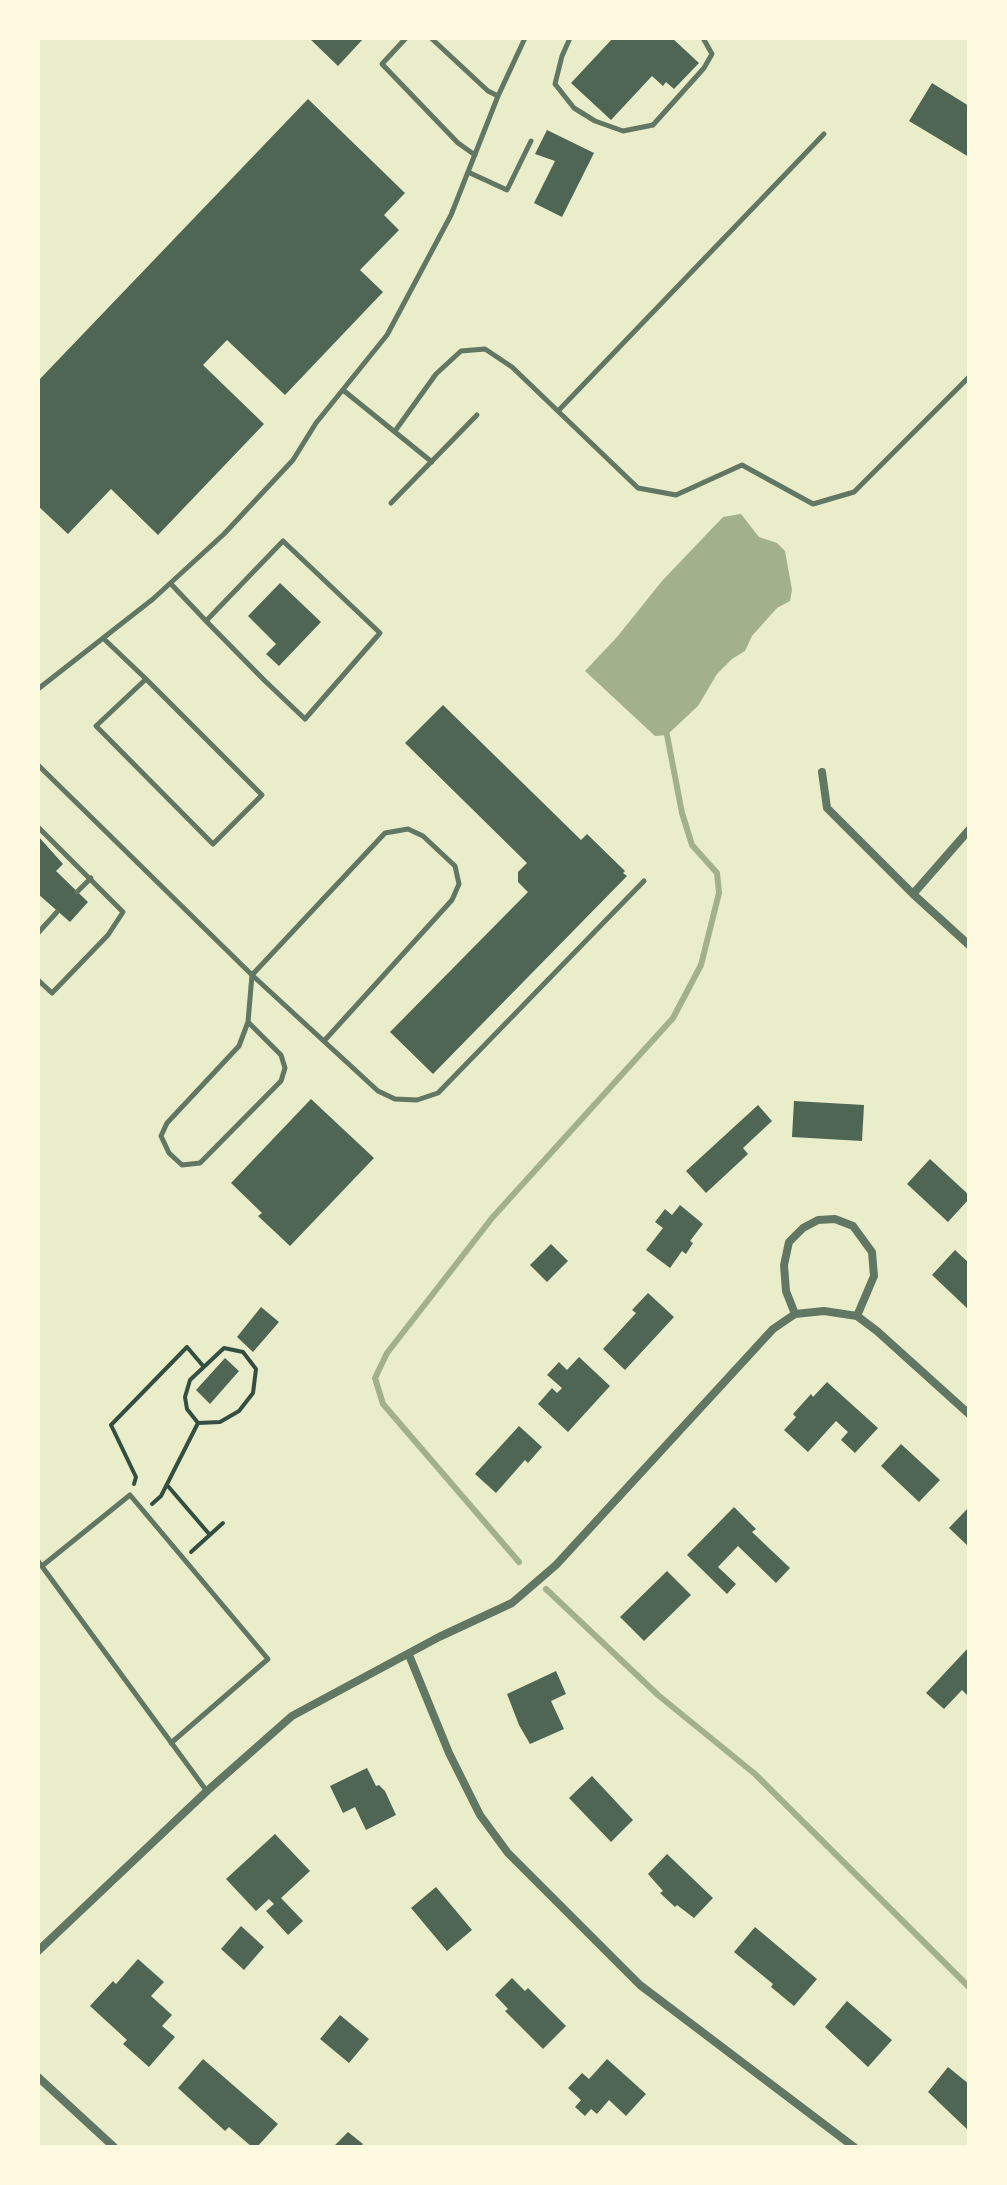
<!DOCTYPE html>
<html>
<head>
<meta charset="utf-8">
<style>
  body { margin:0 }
  #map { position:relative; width:1007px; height:2185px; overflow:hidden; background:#e9edc9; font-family:Arial,sans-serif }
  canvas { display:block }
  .frame { position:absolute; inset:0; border:40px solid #fefae0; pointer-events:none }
</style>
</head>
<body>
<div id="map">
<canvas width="1007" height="2185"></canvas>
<div class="frame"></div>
</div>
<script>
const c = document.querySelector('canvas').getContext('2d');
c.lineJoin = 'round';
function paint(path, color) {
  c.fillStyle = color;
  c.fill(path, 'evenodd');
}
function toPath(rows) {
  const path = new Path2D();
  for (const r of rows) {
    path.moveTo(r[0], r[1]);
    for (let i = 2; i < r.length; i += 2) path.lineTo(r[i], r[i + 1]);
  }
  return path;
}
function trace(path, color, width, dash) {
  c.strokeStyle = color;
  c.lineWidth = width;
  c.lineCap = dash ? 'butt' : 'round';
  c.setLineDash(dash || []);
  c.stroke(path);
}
paint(toPath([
  [741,514,759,537,777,543,785,551,792,590,790,601,777,608,752,636,745,651,732,659,717,674,698,706,667,735,655,736,585,671,617,637,662,581,723,517]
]), '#a3b18a');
trace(toPath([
  [519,1562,383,1404,375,1378,387,1353,492,1218,673,1018,701,965,719,893,717,873,692,845,682,813,667,735],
  [546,1589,658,1695,755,1774,969,1987]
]), '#a3b18a', 6);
paint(toPath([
  [309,38,364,38,338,66],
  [613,38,672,38,699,63,674,89,666,82,663,86,652,76,611,120,571,83],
  [932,83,969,106,969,157,909,121],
  [308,99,405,193,384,215,399,230,360,270,383,292,285,395,227,340,203,365,264,424,158,535,111,489,68,534,38,506,38,381],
  [547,130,594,153,562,217,534,203,555,161,535,154],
  [280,583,321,622,279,666,266,654,276,644,248,616],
  [443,705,581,840,587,834,625,871,623,873,627,876,433,1074,390,1032,528,892,518,882,518,872,527,863,405,743],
  [38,836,63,864,56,871,88,902,70,922,38,894],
  [311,1099,374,1158,290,1246,258,1216,262,1213,231,1183],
  [794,1101,864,1105,862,1141,792,1137],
  [758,1105,772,1121,743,1148,748,1154,706,1193,686,1171],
  [930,1159,969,1195,969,1199,948,1222,907,1184],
  [680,1205,703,1224,690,1241,693,1243,686,1254,682,1251,670,1268,646,1250,663,1228,655,1222,665,1209,672,1215],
  [551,1244,568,1261,547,1282,530,1265],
  [955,1250,969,1263,969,1310,932,1275],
  [648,1293,674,1317,625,1370,603,1349,636,1313,632,1310],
  [261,1307,279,1322,253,1352,237,1337],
  [579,1357,610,1386,568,1432,538,1404,552,1388,557,1393,562,1388,547,1375,559,1362,567,1370],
  [225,1358,239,1371,210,1404,196,1390],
  [827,1382,878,1428,855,1453,841,1440,848,1432,836,1421,808,1452,784,1430,796,1417,793,1414,811,1394,813,1397],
  [519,1426,542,1447,528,1463,525,1460,496,1493,475,1474],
  [901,1444,940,1480,919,1502,881,1466],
  [734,1507,756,1529,752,1532,790,1568,776,1583,738,1546,718,1567,736,1584,727,1594,687,1555],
  [969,1507,969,1547,949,1528],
  [667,1571,691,1595,644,1641,620,1617],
  [969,1647,969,1697,962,1690,944,1709,926,1693],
  [556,1671,566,1694,551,1701,564,1729,530,1744,519,1725,507,1694],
  [367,1768,376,1786,379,1785,385,1791,396,1815,366,1830,355,1807,343,1813,330,1786],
  [592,1776,633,1820,611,1842,569,1798],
  [275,1834,310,1871,281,1898,303,1921,288,1935,266,1911,274,1904,269,1899,256,1911,226,1879],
  [667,1854,713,1898,694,1918,677,1905,675,1907,660,1893,663,1891,648,1874],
  [436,1887,472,1930,447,1951,411,1908],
  [241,1926,264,1947,244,1970,221,1949],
  [755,1927,817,1979,794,2006,771,1987,773,1984,734,1952],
  [138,1959,164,1982,151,1996,172,2015,162,2026,175,2037,149,2067,123,2044,127,2040,90,2006,113,1981,116,1984],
  [512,1978,525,1991,528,1988,566,2026,543,2049,505,2011,508,2009,495,1995],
  [847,2001,892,2040,868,2067,825,2027],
  [340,2015,369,2039,349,2063,320,2039],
  [203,2059,278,2124,257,2147,252,2147,229,2127,225,2131,178,2088],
  [607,2059,646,2094,626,2116,609,2100,597,2114,591,2109,585,2116,575,2107,581,2100,568,2088,582,2073,589,2079],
  [948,2067,969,2084,969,2131,928,2092],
  [348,2132,363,2144,360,2147,333,2147]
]), '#4f6655');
trace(toPath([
  [187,1347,204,1367],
  [134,1484,136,1477,111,1425,187,1347],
  [167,1485,210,1535],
  [152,1504,161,1496,198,1423,220,1422,239,1411,253,1393,256,1369,243,1352,224,1348,190,1380,185,1397,187,1409,198,1423],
  [191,1552,223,1523]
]), '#344e41', 4);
trace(toPath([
  [406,38,382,64,458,143,475,155],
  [431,38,488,91,498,96],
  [570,38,562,56,555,84,574,108,595,121,623,131,653,125,704,68,712,54,703,38],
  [468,172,507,190,531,141],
  [343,390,432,462],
  [558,411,824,134],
  [395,431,436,374,461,351,485,349,512,367,638,488,676,495,742,465,813,504,854,492,969,377],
  [391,503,477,415],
  [171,584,206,621,264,680,305,719,380,633,283,541,206,621],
  [103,638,146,679,262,795,213,844,96,726,146,679],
  [38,689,153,599,224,534,293,460,316,423,387,335,451,215,498,96,525,38],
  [38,765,252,975,248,1022,239,1046,167,1123,161,1136,169,1153,182,1165,200,1163,281,1081,285,1068,281,1055,248,1022],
  [38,827,123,912,108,935,52,993,38,980],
  [77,892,91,878],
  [38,933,57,912],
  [324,1041,452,900,459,884,455,866,423,836,408,829,385,833,252,975,378,1091,395,1099,417,1100,438,1093,644,881],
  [38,1561,206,1790],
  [42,1566,130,1495,268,1659,171,1743]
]), '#617663', 5);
trace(toPath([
  [822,772,827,808,913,894,969,945],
  [913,894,969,830],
  [795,1314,786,1291,784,1265,789,1242,803,1228,818,1220,835,1219,853,1226,872,1252,874,1276,857,1316],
  [409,1655,449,1753,480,1815,508,1853,640,1985,854,2147],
  [38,1951,207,1791,292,1716,439,1637,512,1603,556,1565,773,1329,795,1314,824,1311,857,1316,877,1331,969,1414],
  [38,2077,114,2147]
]), '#617663', 8);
</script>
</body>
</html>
